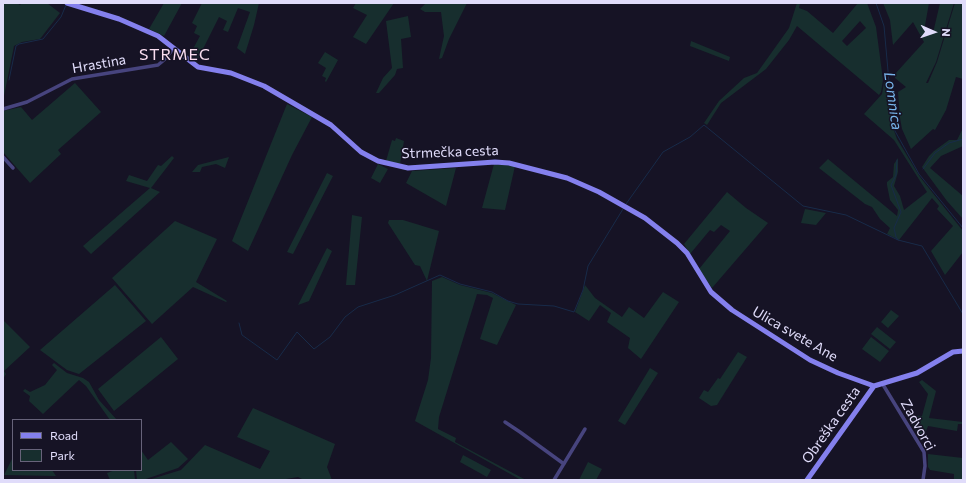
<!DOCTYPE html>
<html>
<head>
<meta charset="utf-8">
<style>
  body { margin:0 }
  #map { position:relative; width:966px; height:483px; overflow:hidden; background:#161325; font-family:Commissioner,sans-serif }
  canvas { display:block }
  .frame { position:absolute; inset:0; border:4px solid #e0dcfa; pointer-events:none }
  .legend { position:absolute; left:12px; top:419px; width:130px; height:52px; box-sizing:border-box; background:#161325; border:1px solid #67637a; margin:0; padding:5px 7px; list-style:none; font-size:12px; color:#e0dcfa }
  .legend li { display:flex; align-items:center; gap:8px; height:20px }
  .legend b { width:20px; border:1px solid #67637a }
  .north { position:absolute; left:914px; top:12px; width:40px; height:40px; -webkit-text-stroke:3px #161325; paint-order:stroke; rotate:92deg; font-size:11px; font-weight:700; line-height:16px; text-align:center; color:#e0dcfa }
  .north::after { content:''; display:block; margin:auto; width:14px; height:18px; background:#e0dcfa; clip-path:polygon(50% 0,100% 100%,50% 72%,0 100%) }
</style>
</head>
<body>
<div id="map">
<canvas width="966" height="483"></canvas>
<div class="frame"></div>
<ul class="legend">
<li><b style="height:5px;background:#8480ed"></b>Road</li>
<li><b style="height:11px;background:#172e2e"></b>Park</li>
</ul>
<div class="north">N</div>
</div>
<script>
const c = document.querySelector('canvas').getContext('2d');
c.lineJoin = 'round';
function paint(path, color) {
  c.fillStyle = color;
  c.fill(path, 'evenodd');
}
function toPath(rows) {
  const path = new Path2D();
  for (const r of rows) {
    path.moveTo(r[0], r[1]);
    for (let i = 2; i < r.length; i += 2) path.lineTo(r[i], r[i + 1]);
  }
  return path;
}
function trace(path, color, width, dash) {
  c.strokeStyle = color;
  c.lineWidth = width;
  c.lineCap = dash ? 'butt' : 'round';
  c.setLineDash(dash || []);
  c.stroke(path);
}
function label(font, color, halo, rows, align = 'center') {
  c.font = font + ' Commissioner,sans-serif';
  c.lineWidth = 3;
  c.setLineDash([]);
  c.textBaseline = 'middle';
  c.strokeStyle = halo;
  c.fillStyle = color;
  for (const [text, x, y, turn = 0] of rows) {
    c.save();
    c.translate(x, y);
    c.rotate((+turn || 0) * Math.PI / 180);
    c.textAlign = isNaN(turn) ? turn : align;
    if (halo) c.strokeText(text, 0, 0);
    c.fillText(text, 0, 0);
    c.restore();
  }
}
paint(toPath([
  [3,3,17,3,20,5,22,3,47,3,60,13,40,39,22,42,14,46,3,101],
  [164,3,182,3,164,36,149,29],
  [202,3,259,3,254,25,245,54,237,48,250,12,238,8,228,32,223,30,227,21,219,17,196,63,188,58,200,36,194,33,197,26,192,23],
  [356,3,394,3,366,44,353,37,367,15,353,8],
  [426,3,467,3,449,39,442,58,439,59,444,36,441,12,425,12,420,9],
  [797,3,800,3,799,8,807,11,833,33,858,3,867,3,876,27,883,80,881,92,879,95,797,26,789,40,766,69,721,103,707,125,704,123,719,101,744,78,757,73,789,28],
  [860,21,866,28,847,46,842,41],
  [883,3,929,3,924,31,933,33,940,3,954,3,936,62,926,83,928,83,937,62,955,3,963,3,963,79,956,77,946,110,935,130,933,129,911,149,902,129,900,118,898,92,906,87,895,78,895,74,924,42,913,22,893,45,890,20],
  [408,16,411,37,401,39,403,68,397,69,395,75,379,93,376,93,383,78,392,68,386,21],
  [691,41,730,57,729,61,690,46],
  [325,52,338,60,326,82,325,81,326,78,322,76,326,68,318,63],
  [888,81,892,125,897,139,920,177,963,231,963,252,945,275,931,251,953,226,937,209,939,206,932,198,899,240,887,234,890,228,880,219,872,207,865,204,819,168,828,159,897,216,898,210,890,200,887,185,887,182,893,177,894,164,898,158,898,172,894,186,900,196,904,210,927,192,894,140,864,114,882,94,884,82],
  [75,83,101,112,58,150,61,154,30,183,3,152,3,111,21,107,32,120],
  [287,104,312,117,292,155,248,251,232,241],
  [963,128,963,146,941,156,930,168,963,196,963,219,947,201,922,167,929,156,934,151,949,140,957,140],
  [396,138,404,141,400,164,386,161,392,140,395,141],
  [172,156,174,158,151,188,160,192,91,254,83,246,150,188,126,181,129,175,147,181,158,165,161,166],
  [229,157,225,168,216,164,202,167,200,172,192,172,198,165],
  [378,164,388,169,380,183,371,178],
  [494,164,515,166,505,210,482,208],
  [456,168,446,206,406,183,412,171],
  [327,173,333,176,293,254,287,252],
  [727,192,746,208,768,223,712,288,699,269,730,231,721,225,714,232,710,230,690,254,684,244],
  [805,209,826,213,816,225,801,223],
  [352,215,362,217,355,285,346,285],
  [389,220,403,220,439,231,427,281,420,266,415,265,388,223],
  [175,221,217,239,196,282,227,301,226,302,193,287,152,324,112,278],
  [327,248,332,251,309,301,298,305],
  [442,277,460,285,492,293,516,305,497,345,480,339,493,298,487,295,477,294,439,417,438,429,456,438,455,442,526,480,521,480,415,421,428,380,431,358,432,281],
  [115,285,146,321,79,374,67,370,40,350],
  [585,285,595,298,622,317,629,307,644,318,663,292,679,302,641,359,628,348,630,338,607,322,611,313,600,305,589,321,575,312],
  [891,310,899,316,888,328,881,322],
  [3,320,30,347,4,371,6,374,3,379],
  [877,327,896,342,890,349,871,334],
  [161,337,178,359,114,411,98,389],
  [871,337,889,351,880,362,862,349],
  [738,352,747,357,717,405,711,406,699,398,704,390,708,392,718,378,720,379],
  [54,363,67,373,83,378,89,382,99,400,117,420,110,420,86,386,79,380,43,414,29,401,30,396,23,391,25,389,30,392,45,385,57,370,52,365],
  [650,368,658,373,625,425,618,421],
  [922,380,936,391,929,418,963,422,963,424,958,424,957,431,928,426,922,442,907,415,922,416,928,394,919,382],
  [253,408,335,444,327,467,332,480,304,480,298,477,280,480,148,480,181,470,205,445,260,469,270,451,237,437],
  [171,442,188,459,178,468,143,480,137,480,136,470,141,470,141,450,148,460],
  [928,454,963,458,963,480,954,480,954,474,930,470,928,467],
  [463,455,491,470,487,477,460,462],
  [13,457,13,470,52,470,56,476,4,475],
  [588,462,602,469,596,480,579,480],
  [115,470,134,470,135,480,110,480,107,473]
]), '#172e2e');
trace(toPath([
  [876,3,884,26,892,116,895,131,919,174,963,228],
  [9,80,16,46,19,44,43,39,61,17,66,5],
  [897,160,896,175,891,185,901,212,894,228,896,237,898,240,922,246,963,314],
  [923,169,935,153,949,143,963,139],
  [626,204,663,152,690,137,704,125,803,206,846,215,898,240],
  [239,323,242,335,277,360,297,332,314,349,330,337,345,317,358,307,395,295,440,275,460,284,492,292,508,301,518,304,554,306,574,312,583,290,588,266,623,209]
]), '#182b49', 1);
trace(toPath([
  [3,109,27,102,72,79,158,65,164,60,174,48],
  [3,157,13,168],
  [882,383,924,452,925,466,923,480],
  [505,422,520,432,564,464],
  [554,480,585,429]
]), '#47447e', 3.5);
trace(toPath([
  [67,3,119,19,158,36,198,67,231,73,264,86,331,125,361,152,378,161,408,168,495,162,509,163,567,178,599,192,645,218,677,243,687,253,711,292,732,310,810,360,838,373,874,386],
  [807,480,874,386,917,373,953,352,963,351]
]), '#8480ed', 5);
label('14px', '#e0dcfa', '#161325', [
  ["Hrastina",99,64,-10],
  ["Strmečka cesta",450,152,-2],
  ["Ulica svete Ane",795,334,30],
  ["Obreška cesta",831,425,-55],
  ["Zadvorci",918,425,61]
]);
label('italic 15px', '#78b5ec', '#161325', [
  ["Lomnica",893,101,82]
]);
c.letterSpacing = '1px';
label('16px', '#fadef0', '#161325', [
  ["STRMEC",175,55]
]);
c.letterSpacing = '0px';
</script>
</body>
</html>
